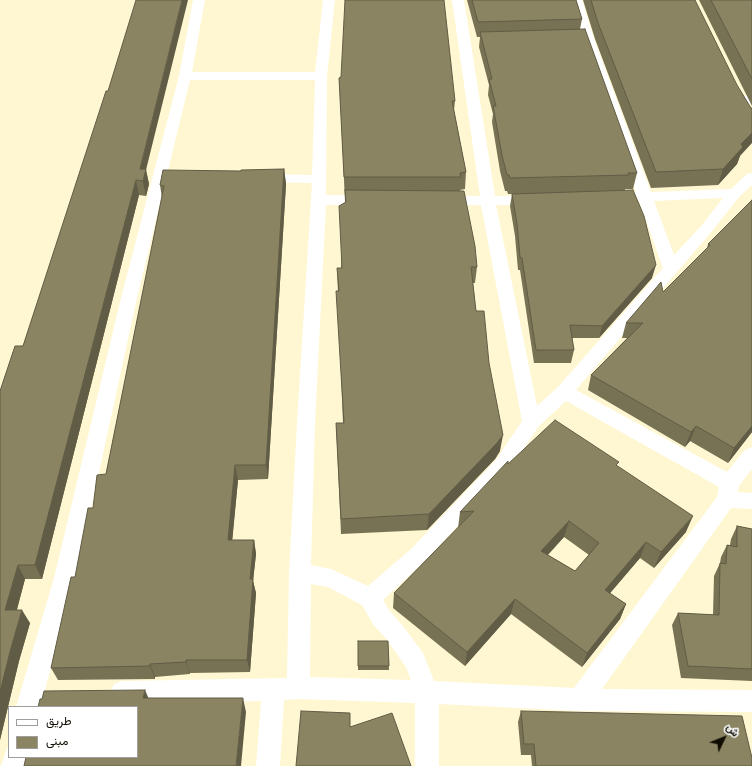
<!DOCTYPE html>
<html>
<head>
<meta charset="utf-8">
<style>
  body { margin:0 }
  #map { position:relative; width:752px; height:766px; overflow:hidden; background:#fff7d2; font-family:Cabin,Vazirmatn,sans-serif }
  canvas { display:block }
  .legend { position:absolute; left:8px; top:706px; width:130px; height:52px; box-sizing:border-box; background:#fff; border:1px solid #9f9e9a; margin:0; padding:5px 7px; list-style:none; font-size:12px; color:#0f0c02 }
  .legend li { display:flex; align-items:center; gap:8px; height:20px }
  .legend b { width:20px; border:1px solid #9f9e9a }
  .north { position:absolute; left:704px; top:718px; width:40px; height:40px; -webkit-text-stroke:3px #fff; paint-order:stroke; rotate:47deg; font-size:11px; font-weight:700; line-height:16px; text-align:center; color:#0f0c02 }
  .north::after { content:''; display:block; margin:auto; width:14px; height:18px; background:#0f0c02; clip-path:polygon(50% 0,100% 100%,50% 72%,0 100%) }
</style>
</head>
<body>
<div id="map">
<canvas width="752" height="766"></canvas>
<ul class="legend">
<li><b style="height:5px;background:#fff"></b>طريق</li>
<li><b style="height:11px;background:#8b8462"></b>مبنى</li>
</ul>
<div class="north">ش</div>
</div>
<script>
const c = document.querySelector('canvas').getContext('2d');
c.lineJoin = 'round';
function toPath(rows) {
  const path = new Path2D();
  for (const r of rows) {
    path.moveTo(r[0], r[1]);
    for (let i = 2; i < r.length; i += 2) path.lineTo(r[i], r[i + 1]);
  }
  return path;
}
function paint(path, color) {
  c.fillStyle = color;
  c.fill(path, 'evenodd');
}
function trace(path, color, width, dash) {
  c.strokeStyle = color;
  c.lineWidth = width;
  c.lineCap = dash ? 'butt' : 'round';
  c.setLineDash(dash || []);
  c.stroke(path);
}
paint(toPath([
  [193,0,205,0,192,72,315,72,323,0,335,0,327,76,326,195,370,195,375,197,377,200,375,203,370,205,326,205,315,423,311,565,331,569,368,586,411,549,496,460,522,421,481,205,441,206,436,204,434,201,436,198,441,196,480,196,452,0,464,0,495,196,536,195,541,197,543,200,541,203,536,205,496,205,537,406,558,387,663,268,639,201,611,203,606,201,604,198,606,195,611,193,636,192,582,39,570,0,582,0,594,39,651,192,731,189,747,174,752,173,752,185,740,196,712,231,576,390,727,472,745,450,752,447,752,469,739,486,738,492,752,493,752,509,731,508,602,689,752,690,752,712,580,711,439,704,439,766,415,766,415,703,298,699,284,700,280,766,256,766,261,701,122,703,114,700,110,692,114,684,122,681,287,678,289,573,297,423,312,183,260,182,255,181,253,178,255,175,260,174,312,175,315,80,190,80,137,298,76,578,40,707,16,707,54,578,121,298,179,76,193,0],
  [723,198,702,225,674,255,654,201,723,198],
  [566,401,719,487,717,497,574,688,434,681,423,653,403,626,389,610,383,600,425,561,510,470,538,427,566,401],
  [311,584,328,587,362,605,373,624,387,640,406,667,411,680,310,677,311,584],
  [740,96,752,96,752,104,735,103,733,100,735,97,740,96],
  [7,748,9,748,9,757,28,757,25,766,1,766,7,748]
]), '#fff');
paint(toPath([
  [467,0,576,0,582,19,580,29,637,173,633,189,625,189,625,191,652,278,599,338,572,338,574,350,571,363,534,363,520,270,518,270,515,236,510,206,512,194,508,194,507,191,505,191,500,171,492,122,493,114,488,95,489,85,479,47,480,37,477,37],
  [583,0,695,0,740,156,737,164,718,185,651,188,595,39],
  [699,0,752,0,752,106],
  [341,77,455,101,454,110,466,172,465,189,460,190,460,191,477,267,475,283,473,283,476,311,489,363,500,451,495,459,427,530,341,534,336,423,343,423,337,268,341,268,345,202,340,94,339,78],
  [108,91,146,170,149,184,146,196,139,195,42,579,25,579,17,610,30,623,19,661,0,740,0,391,23,346],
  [284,169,286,184,268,479,238,480,232,540,254,540,256,554,253,581,256,593,250,672,190,673,190,674,155,677,155,679,58,680,51,668,93,508,106,474,162,198,160,185,241,171],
  [752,200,752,432,728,463,690,441,685,447,588,390,591,375,627,338,622,338,626,323,663,292,707,249,708,244],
  [508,464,617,466,686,532,654,568,640,558,610,593,626,604,620,619,582,667,511,614,465,666,393,608,394,593,458,528,460,512],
  [564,537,589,555,575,571,548,555],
  [737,526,752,529,752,681,681,678,672,625,678,613,713,615,714,576,720,563,721,557,727,545,730,545,731,539],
  [358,641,388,641,389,670,358,670],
  [521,711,752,766,532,766,531,755,521,755,518,722]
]), '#787254');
paint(toPath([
  [182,0,188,0,146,170,149,184,146,196,140,169],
  [752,133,752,143,740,156,737,164,718,185,723,169,741,144],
  [284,169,286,184,268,479,266,465],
  [136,180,139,195,42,579,35,565],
  [656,265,652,278,599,338,602,326],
  [696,426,690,441,685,447,691,432],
  [752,426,752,432,728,463,734,448],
  [503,435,500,451,495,459,427,530,429,514],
  [235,465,238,480,231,554,228,540],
  [693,516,686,532,654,568,661,552],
  [569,521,564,537,537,566,541,551],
  [254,540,256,554,253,581,256,593,250,672,247,660,250,579],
  [646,542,640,558,600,605,605,590],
  [18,565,25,579,13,623,5,610],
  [515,599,511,614,465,666,467,652],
  [626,604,620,619,582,667,587,653],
  [22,610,30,623,19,661,0,740,0,692,11,648],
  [186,660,190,673,190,674,186,662],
  [150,664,155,677,155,679,150,666],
  [145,690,151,704,143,698],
  [243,698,246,712,241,766,236,766]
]), '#615c45');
const building = toPath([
  [136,0,182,0,140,169,146,169,143,181,136,180,35,565,18,565,5,610,22,610,11,648,0,692,0,391,15,346,23,346,106,91,108,91,136,0],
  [345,0,444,0,455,101,452,101,466,172,460,173,461,177,344,177,339,78,341,77,345,0],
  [472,0,576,0,582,19,478,22,472,0],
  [591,0,695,0,737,85,751,108,752,108,752,133,741,144,743,147,723,169,656,172,598,23,591,0],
  [711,0,752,0,752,79,711,0],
  [585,29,637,173,628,173,629,175,510,178,509,175,507,175,502,155,493,106,496,106,489,79,492,79,480,32,585,29],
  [284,169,266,465,235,465,228,540,254,540,250,579,253,579,247,660,186,660,186,662,150,664,150,666,51,668,71,577,75,577,88,508,93,508,97,475,106,474,164,186,160,185,163,170,241,171,241,170,284,169],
  [345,190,464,191,475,246,477,267,471,267,476,311,484,311,489,363,503,435,497,443,429,514,341,519,336,423,344,423,336,291,339,291,337,268,342,268,339,206,346,202,345,190],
  [633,190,644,216,656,265,602,326,570,325,574,350,536,350,522,258,520,257,517,224,512,194,633,190],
  [752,200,752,426,734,448,696,426,691,432,591,375,643,323,626,323,661,282,663,292,710,245,708,244,752,200],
  [555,420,619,462,616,465,693,516,661,552,646,542,605,590,626,604,587,653,515,599,467,652,394,593,474,511,460,512,508,461,508,464,555,420],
  [569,521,599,543,575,571,541,551,569,521],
  [737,526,752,529,752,669,688,666,678,613,719,615,720,563,726,564,727,545,737,547,737,526],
  [358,641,388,641,389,666,358,666,358,641],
  [145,690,143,698,243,698,236,766,24,766,26,757,137,757,137,707,38,707,40,699,42,699,44,691,145,690],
  [301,711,350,713,350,727,392,713,411,766,296,766,301,711],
  [521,711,742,716,752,758,752,766,536,766,534,744,524,744,521,711]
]);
paint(building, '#8b8462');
trace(building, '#615c45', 1);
</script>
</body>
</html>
